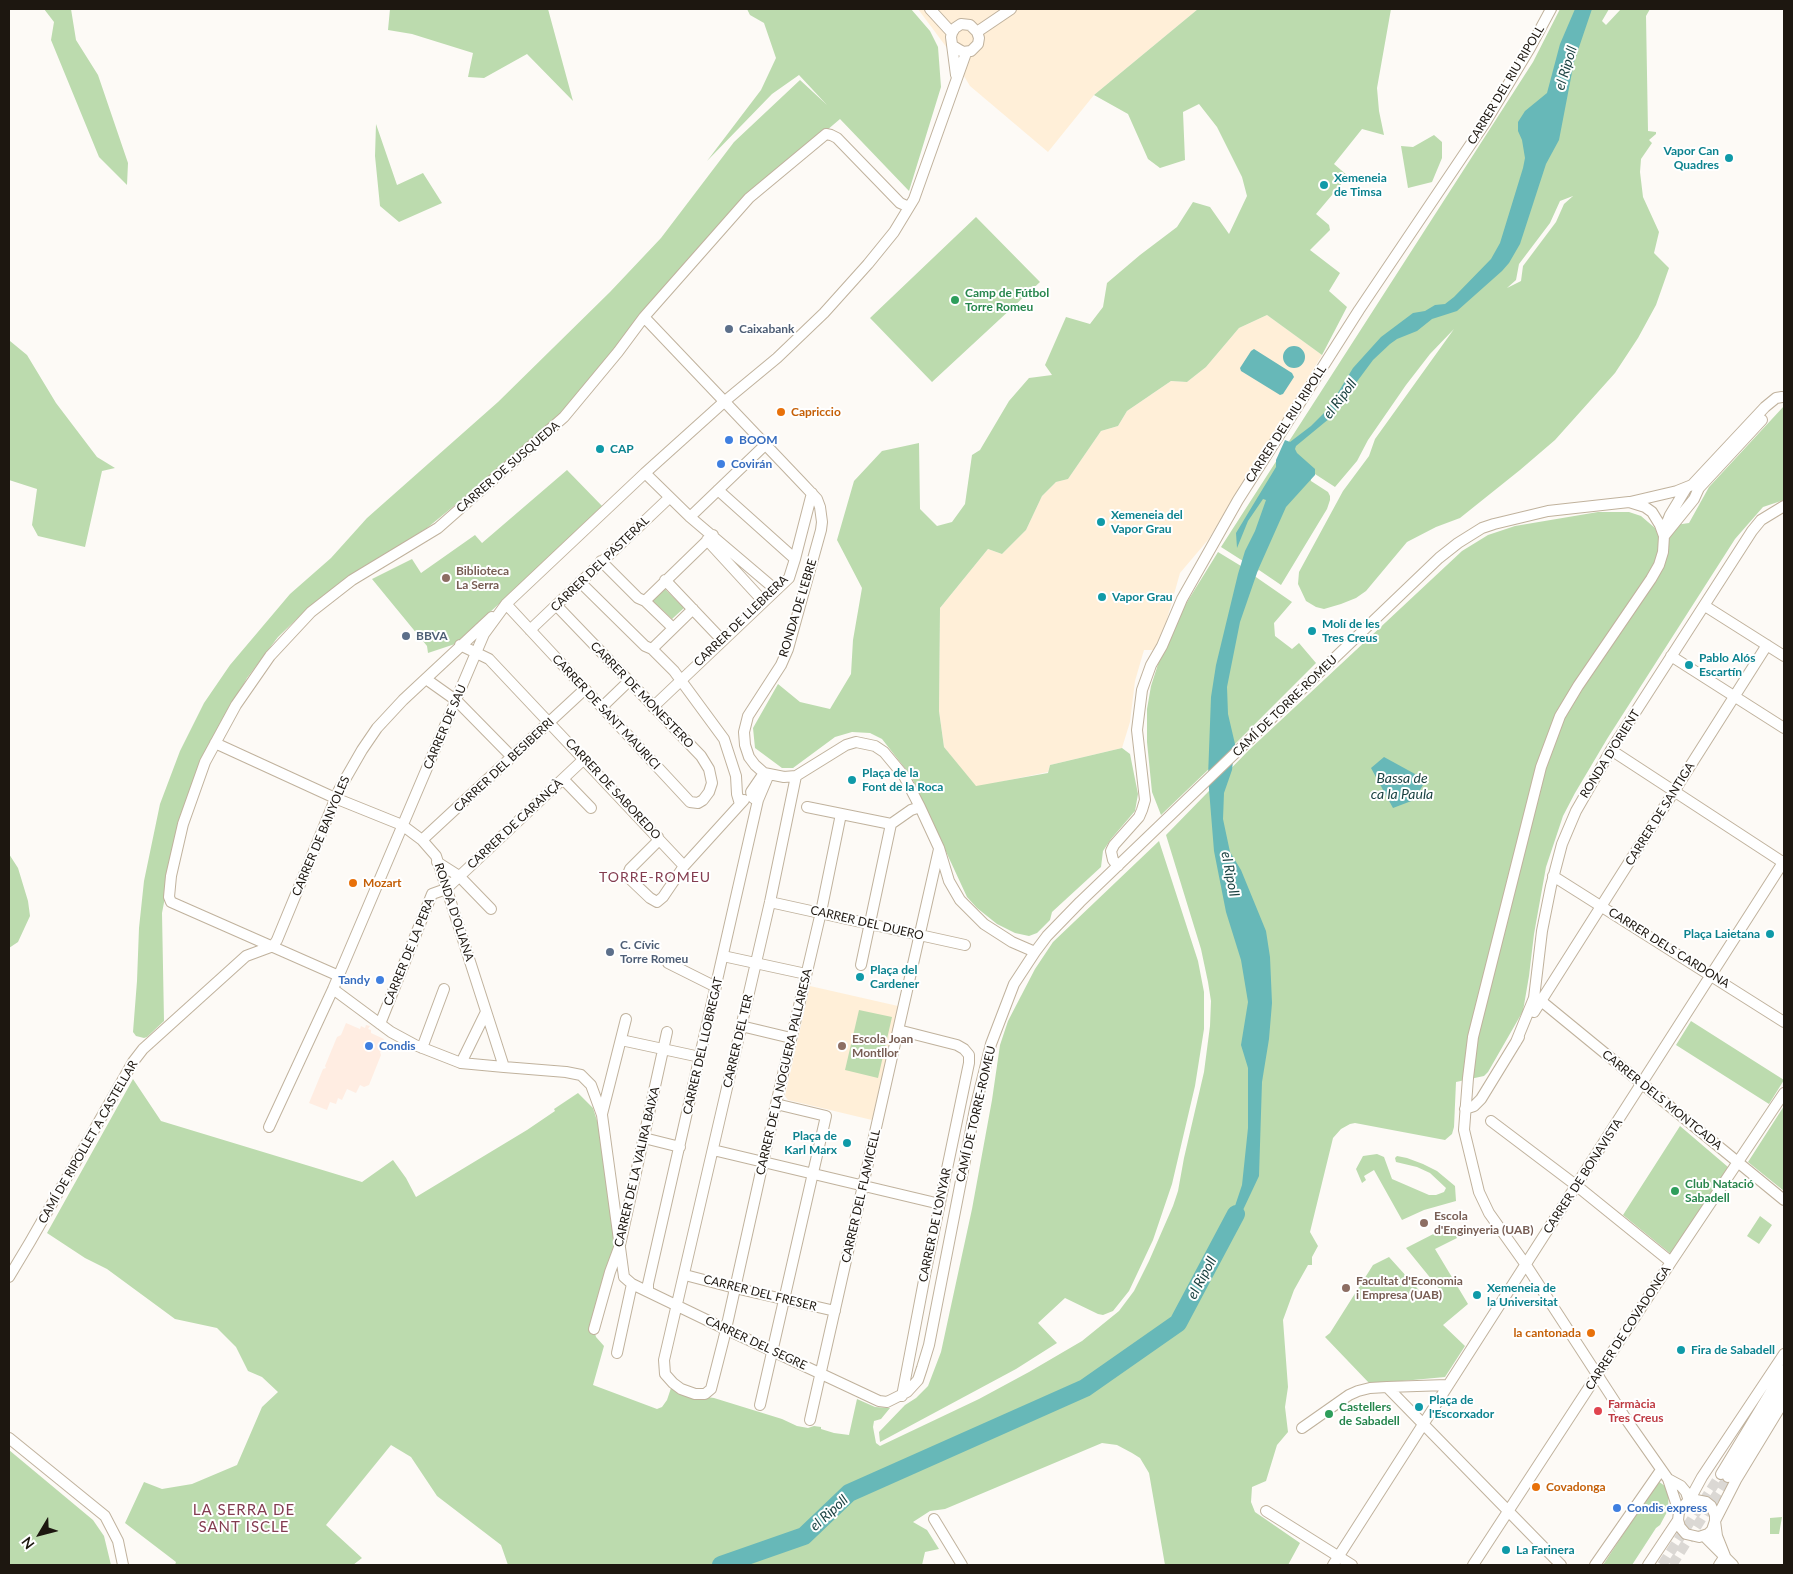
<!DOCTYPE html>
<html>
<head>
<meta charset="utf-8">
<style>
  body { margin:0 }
  #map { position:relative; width:1793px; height:1574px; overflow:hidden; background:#fdfaf6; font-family:Lato,sans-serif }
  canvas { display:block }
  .frame { position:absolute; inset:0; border:10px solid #1d1710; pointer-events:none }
  .north { position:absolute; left:15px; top:1509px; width:50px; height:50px; -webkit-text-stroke:4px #fff; paint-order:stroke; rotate:233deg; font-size:14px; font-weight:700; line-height:20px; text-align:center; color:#1d1710 }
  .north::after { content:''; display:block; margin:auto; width:18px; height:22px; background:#1d1710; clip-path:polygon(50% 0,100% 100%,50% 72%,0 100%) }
</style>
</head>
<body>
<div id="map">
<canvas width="1793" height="1574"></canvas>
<div class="frame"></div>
<div class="north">N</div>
</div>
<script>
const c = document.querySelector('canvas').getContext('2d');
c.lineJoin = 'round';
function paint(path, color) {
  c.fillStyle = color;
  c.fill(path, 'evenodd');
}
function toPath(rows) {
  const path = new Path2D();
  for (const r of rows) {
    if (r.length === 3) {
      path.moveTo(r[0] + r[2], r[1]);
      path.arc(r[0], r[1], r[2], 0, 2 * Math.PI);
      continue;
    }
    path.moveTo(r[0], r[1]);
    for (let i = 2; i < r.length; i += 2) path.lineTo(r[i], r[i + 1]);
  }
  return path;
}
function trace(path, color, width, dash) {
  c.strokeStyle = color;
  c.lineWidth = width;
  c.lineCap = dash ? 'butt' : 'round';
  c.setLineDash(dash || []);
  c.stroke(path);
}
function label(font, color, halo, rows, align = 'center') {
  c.font = font + ' Lato,sans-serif';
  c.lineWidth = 4;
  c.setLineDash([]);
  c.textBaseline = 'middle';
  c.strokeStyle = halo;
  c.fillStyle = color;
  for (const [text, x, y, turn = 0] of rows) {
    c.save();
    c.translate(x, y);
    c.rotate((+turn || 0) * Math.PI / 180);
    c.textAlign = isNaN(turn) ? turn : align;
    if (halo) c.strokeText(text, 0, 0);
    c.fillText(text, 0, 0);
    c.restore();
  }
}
paint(toPath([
  [346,1023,360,1029,361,1026,365,1028,366,1025,370,1026,368,1029,371,1030,371,1033,384,1039,381,1048,382,1051,380,1052,381,1055,369,1085,364,1087,360,1085,356,1093,347,1089,342,1100,338,1098,336,1104,330,1102,327,1110,309,1103,323,1069,326,1068,325,1066,337,1037,341,1035]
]), '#ffede2');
paint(toPath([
  [918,9,1198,9,1094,95,1048,152,970,86,947,48],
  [1267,315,1322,355,1208,540,1180,573,1164,630,1155,650,1144,650,1135,681,1130,722,1122,748,1050,765,1048,772,976,787,944,747,939,711,940,608,988,549,1002,554,1026,530,1042,496,1056,482,1068,479,1101,431,1118,426,1127,411,1171,381,1187,382,1206,367,1239,328],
  [810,986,898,1006,872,1120,788,1100,785,1096]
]), '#ffefd8');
paint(toPath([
  [44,9,71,9,76,40,98,75,128,163,127,185,99,157,51,40,54,22],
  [390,9,548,9,573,101,527,54,484,78,468,77,473,53,412,34,388,30],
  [747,9,911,9,930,31,938,47,941,87,909,191,840,119,751,195,573,402,521,451,427,528,347,579,305,611,278,637,247,678,202,760,170,871,162,913,164,1021,147,1037,144,1038,136,1036,133,1032,137,981,139,928,144,881,160,804,180,751,204,703,230,665,290,594,331,558,367,518,498,402,610,292,661,238,734,142,800,80,827,105,799,75,772,94,707,161,761,90,776,58,764,23,750,15],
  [1198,9,1391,9,1377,88,1379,111,1384,135,1362,129,1334,164,1348,176,1316,214,1329,225,1330,230,1310,250,1340,273,1329,291,1347,307,1322,355,1267,315,1239,328,1206,367,1187,382,1171,381,1127,411,1118,426,1101,431,1068,479,1056,482,1042,496,1026,530,1002,554,988,549,940,608,939,711,944,747,976,786,1048,773,1050,765,1122,748,1130,754,1138,794,1135,811,1111,839,1103,851,1101,867,1052,912,1050,920,1037,933,1029,936,1015,933,997,924,977,908,967,897,911,776,882,739,870,733,852,732,835,737,793,768,782,768,755,748,753,728,778,684,800,702,830,709,851,674,853,640,862,588,837,540,854,481,882,451,919,443,920,509,937,526,952,522,965,504,972,455,980,450,1009,401,1029,378,1052,375,1045,365,1066,317,1090,324,1103,307,1107,283,1140,255,1177,227,1193,202,1210,207,1229,234,1247,196,1242,177,1217,127,1199,104,1183,112,1185,160,1160,168,1148,159,1128,114,1094,95],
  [1560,9,1609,9,1602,21,1606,25,1621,9,1650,9,1646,16,1648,131,1656,132,1656,134,1649,140,1652,143,1641,159,1640,172,1643,197,1659,232,1654,253,1669,268,1656,305,1638,338,1615,373,1555,440,1520,470,1460,518,1436,527,1407,542,1366,591,1356,598,1341,604,1324,609,1316,607,1306,601,1298,584,1299,572,1343,491,1369,456,1375,439,1454,329,1430,354,1406,385,1368,440,1357,461,1335,487,1315,474,1310,473,1311,481,1328,492,1330,496,1330,500,1327,509,1281,585,1259,570,1253,575,1292,602,1274,623,1275,636,1292,649,1299,643,1316,663,1235,744,1161,815,1152,792,1147,742,1147,709,1151,686,1160,658,1179,615,1218,552,1241,566,1243,561,1221,547,1533,62],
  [1573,196,1564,204,1556,222,1523,266,1521,281,1507,288,1516,280,1519,264,1550,223,1560,201],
  [376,124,397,185,423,173,442,203,399,222,380,206,375,156],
  [1434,135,1442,142,1442,158,1432,182,1408,188,1401,146,1413,147],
  [976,217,1040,282,932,382,870,318],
  [10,341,27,355,56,403,97,457,115,468,102,471,85,547,38,536,32,525,37,489,9,480],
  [1784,406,1784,500,1763,507,1735,539,1607,739,1575,793,1563,816,1546,867,1534,934,1529,976,1523,1011,1488,1072,1484,1076,1456,1082,1454,1127,1452,1134,1445,1140,1355,1123,1350,1124,1341,1129,1333,1138,1310,1232,1318,1246,1312,1257,1312,1265,1308,1265,1294,1290,1283,1320,1288,1387,1285,1407,1288,1432,1277,1445,1266,1481,1252,1487,1251,1502,1255,1512,1300,1543,1288,1565,1165,1565,1149,1473,1140,1458,1132,1453,1117,1445,1102,1443,945,1509,930,1511,913,1522,927,1530,939,1549,925,1552,922,1565,508,1565,501,1545,437,1496,411,1457,391,1445,326,1525,362,1558,353,1565,175,1565,176,1562,125,1523,144,1482,162,1489,192,1484,237,1465,262,1407,278,1392,262,1377,248,1371,236,1347,217,1328,175,1319,107,1269,85,1258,47,1233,133,1079,161,1121,362,1182,393,1160,406,1178,416,1197,527,1130,555,1111,554,1109,578,1093,593,1108,599,1127,609,1185,615,1249,592,1322,596,1337,604,1346,593,1385,657,1409,662,1407,667,1400,671,1388,679,1393,714,1398,782,1419,797,1426,808,1428,814,1426,821,1427,821,1429,834,1433,849,1435,857,1399,875,1407,890,1408,881,1419,874,1421,873,1427,876,1443,880,1446,979,1399,1029,1372,1082,1341,1119,1311,1134,1291,1149,1261,1173,1206,1178,1191,1184,1158,1204,1072,1210,1026,1211,1001,1208,982,1201,949,1166,835,1249,750,1462,551,1488,535,1515,526,1598,512,1629,512,1641,516,1655,528,1689,523,1709,487],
  [567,470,604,508,455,644,428,653,427,646,372,579,412,559,421,573,475,535,482,543],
  [664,588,684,608,672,619,653,601,653,599],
  [1159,841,1198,961,1204,992,1204,1029,1195,1086,1172,1184,1153,1240,1129,1291,1113,1311,1103,1315,1098,1314,1065,1298,1038,1323,1057,1343,1016,1369,880,1442,879,1432,905,1405,916,1398,928,1386,941,1352,972,1209,992,1100,1000,1045,1008,1021,1035,969,1053,942],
  [9,854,18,868,28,901,30,916,18,942,9,948],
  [859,1010,892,1017,878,1078,845,1070],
  [1691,1021,1784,1080,1769,1104,1676,1045],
  [1784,1106,1784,1191,1748,1162],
  [1680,1126,1728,1167,1671,1254,1623,1215],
  [1377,1154,1384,1157,1392,1179,1429,1195,1436,1195,1444,1192,1446,1188,1430,1173,1417,1167,1396,1162,1395,1158,1397,1156,1407,1158,1423,1164,1437,1171,1455,1186,1456,1201,1424,1210,1402,1220,1374,1170,1364,1176,1366,1180,1362,1183,1356,1169,1363,1156],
  [1760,1216,1772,1225,1759,1244,1747,1236],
  [1451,1225,1457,1238,1435,1249,1468,1304,1443,1325,1465,1346,1445,1377,1370,1384,1325,1337,1330,1333,1373,1265,1389,1257,1426,1298,1431,1295,1435,1298,1441,1291,1406,1248],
  [9,1450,93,1520,104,1536,111,1565,9,1565],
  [1658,1481,1669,1489,1668,1510,1660,1525,1656,1528,1632,1565,1603,1565],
  [1782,1517,1779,1534,1770,1534,1770,1518]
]), '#bcdbae');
paint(toPath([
  [1575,9,1592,9,1574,62,1559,140,1546,164,1520,244,1509,263,1502,271,1457,311,1432,319,1417,331,1397,339,1390,344,1373,360,1330,418,1296,446,1295,449,1297,453,1315,469,1315,475,1286,507,1258,570,1240,622,1227,687,1228,714,1235,744,1232,770,1224,793,1223,819,1230,852,1241,870,1266,931,1270,957,1272,1003,1269,1039,1262,1082,1259,1176,1243,1210,1225,1236,1242,1185,1248,1128,1248,1068,1241,1045,1248,1002,1241,960,1226,912,1214,851,1208,777,1211,697,1216,665,1238,574,1245,551,1255,531,1266,500,1263,499,1248,521,1237,548,1236,533,1276,467,1276,460,1285,440,1290,442,1311,426,1328,409,1353,368,1381,337,1413,313,1425,311,1435,305,1445,304,1454,297,1491,259,1500,243,1523,168,1525,158,1522,140,1518,131,1518,122,1525,111,1547,93,1560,44],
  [1294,357,11],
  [1254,349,1292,373,1294,377,1283,394,1280,395,1241,371,1240,368,1251,351],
  [1384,757,1426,780,1414,800,1393,808,1371,768]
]), '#67b8b8');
trace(toPath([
  [721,1565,804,1536,849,1493,1085,1388,1178,1323,1236,1214]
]), '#67b8b8', 18);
trace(toPath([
  [1662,1565,1721,1474],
  [1672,1565,1728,1477]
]), '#dbd8d4', 10, [10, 5]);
const minor = toPath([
  [930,9,952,33],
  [977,32,1011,9],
  [953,46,963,52,971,51,978,44,979,38,977,32,970,25,961,24,955,28,952,33,951,37,956,75],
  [644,317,801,482,817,499,820,507,822,522,821,530,788,649,781,665,748,716,744,732,745,745,749,757,755,765,764,773,784,777,796,776,846,745,856,742,875,746,884,752,904,776,920,807,939,848,949,881,960,900,984,924,1012,942,1035,952],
  [645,473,690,517,776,590],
  [718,490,795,559],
  [1630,502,1677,491,1692,485,1765,407,1776,398,1782,397],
  [690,517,765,445],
  [1664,530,1670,515,1687,487],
  [1664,536,1694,499,1699,488,1762,420],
  [707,540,763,601],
  [601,561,638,598,645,601,673,628],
  [665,580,722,640],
  [580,582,645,646,652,649,674,671,724,739,736,776,737,794,740,804],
  [645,601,713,535],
  [506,604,690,802,698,803,703,800,709,792,712,783,709,769,701,756,556,605],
  [1705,606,1784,656],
  [530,630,669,498],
  [460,645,489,659,684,866],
  [652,649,693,609],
  [1671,656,1784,728],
  [426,679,457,701,512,757],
  [602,707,629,681],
  [653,707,789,578,795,559,812,493],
  [215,743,335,798,402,825,422,840,436,856,504,1067,566,1072,581,1075,591,1085,602,1115,624,1277,632,1284,719,1326,879,1401,887,1402,907,1392,918,1380,922,1368,929,1345,975,1109,991,1044,1014,984,1035,952,1047,936,1080,902,1251,738,1439,558,1458,543,1482,528,1494,524,1548,511,1629,502,1645,507,1652,512,1660,525,1664,536,1663,552,1659,565,1651,579,1578,686,1560,716,1541,767,1473,1037,1468,1078,1464,1130,1479,1192,1489,1213,1526,1265,1628,1422,1668,1479,1679,1512],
  [1611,750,1784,863],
  [796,776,770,902,664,1360,665,1374,673,1383,681,1389,695,1394,705,1394,711,1389,724,1338,776,1104,821,912,841,814],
  [563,779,591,808],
  [758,800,769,774],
  [807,807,891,824],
  [891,824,911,810,920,807],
  [658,837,656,843,630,869,628,874,630,879,650,898,657,902,663,897,684,866,744,800],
  [422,840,585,689],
  [437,862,459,876,491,909],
  [1118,866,1113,860,1111,851,1114,845,1139,817,1142,810,1145,800,1137,730,1142,690,1151,665,1162,646,1182,599,1238,500,1359,310,1485,123,1530,48,1551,9],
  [1553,876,1784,1022],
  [770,902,965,945],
  [273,946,277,940,339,790,362,750,377,728,403,700,492,617],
  [723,956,806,974],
  [668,963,716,987],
  [861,965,891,824],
  [339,976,171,902,169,897,171,876,183,824,205,762,236,705,270,656,311,612,352,580,438,528,564,417,618,352,644,317,749,198,826,134,831,135,837,138,900,203,909,207],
  [333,989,391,1032,415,1045,461,1063,504,1067],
  [1540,1000,1784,1200],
  [1534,1012,1767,645],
  [380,1024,432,894,446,889,584,759],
  [741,1026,791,1038],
  [898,1030,957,1045,964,1049,969,1055,969,1063,926,1270,902,1396],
  [621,1040,700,1057],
  [1516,1042,1534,998,1542,931,1551,886,1562,844,1576,811,1611,750,1752,531,1761,520,1784,506],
  [422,1048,444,989],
  [461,1063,486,1012],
  [1465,1109,1474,1106,1481,1099,1519,1037],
  [602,1114,626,1019],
  [1491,1121,1577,1186,1671,1262],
  [269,1127,333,989,484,634,506,604,645,473,725,401,777,358,824,313,868,264,894,232,914,199,966,53],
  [644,1138,680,1147],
  [713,1150,940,1204],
  [685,1275,735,1288,835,1311],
  [9,1277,30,1242,133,1062,143,1049,246,956,273,946],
  [648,1291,648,1284,758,800,753,798,751,792,764,773],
  [594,1329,610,1272,620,1245,667,1032],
  [617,1353,632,1284],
  [1387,1387,1561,1565],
  [760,1405,826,1116,776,1104],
  [810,1420,939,849],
  [1302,1428,1349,1395,1358,1391,1370,1388,1387,1387,1447,1385],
  [9,1438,105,1516,118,1541,123,1565],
  [1721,1474,1784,1370],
  [1728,1477,1784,1386],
  [1668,1479,1681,1486,1686,1492,1689,1501],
  [1689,1501,1702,1477,1784,1354],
  [1266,1511,1352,1565],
  [934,1519,962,1565],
  [1704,1536,1733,1565],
  [1725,1556,1717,1536,1715,1521,1715,1515,1711,1506,1706,1502,1696,1500,1686,1503,1679,1512,1678,1520,1680,1527,1686,1534,1699,1537,1708,1534,1712,1530,1715,1521,1736,1480,1784,1401],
  [1333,1565,1784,861],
  [1473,1565,1671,1262,1784,1093],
  [1595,1565,1661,1470],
  [1648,1565,1678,1520],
  [1719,1565,1725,1556]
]);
trace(minor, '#c0b29d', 12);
trace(minor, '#fff', 10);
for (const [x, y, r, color] of [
  [1729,158,5,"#0f9aa8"],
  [1324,185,5,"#0f9aa8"],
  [955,300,5,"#2e9e5b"],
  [729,329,5,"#5c6f8a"],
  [781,412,5,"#e8710a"],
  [729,440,5,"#3f7fe0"],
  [600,449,5,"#0f9aa8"],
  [721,464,5,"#3f7fe0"],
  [1101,522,5,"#0f9aa8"],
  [446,578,5,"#8d6e63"],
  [1102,597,5,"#0f9aa8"],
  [1312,631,5,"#0f9aa8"],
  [406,636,5,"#5c6f8a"],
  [1689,665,5,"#0f9aa8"],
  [852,780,5,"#0f9aa8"],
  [353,883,5,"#e8710a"],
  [1770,934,5,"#0f9aa8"],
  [610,952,5,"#5c6f8a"],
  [860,977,5,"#0f9aa8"],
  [380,980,5,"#3f7fe0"],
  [369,1046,5,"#3f7fe0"],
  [842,1046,5,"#8d6e63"],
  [847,1143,5,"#0f9aa8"],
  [1675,1191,5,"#2e9e5b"],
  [1424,1223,5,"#8d6e63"],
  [1346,1288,5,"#8d6e63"],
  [1477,1295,5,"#0f9aa8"],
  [1591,1333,5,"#e8710a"],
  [1681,1350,5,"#0f9aa8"],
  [1419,1407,5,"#0f9aa8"],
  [1598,1411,5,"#e0444e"],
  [1329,1414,5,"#2e9e5b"],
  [1536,1487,5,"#e8710a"],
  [1617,1508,5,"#3f7fe0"],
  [1506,1550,5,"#0f9aa8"]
]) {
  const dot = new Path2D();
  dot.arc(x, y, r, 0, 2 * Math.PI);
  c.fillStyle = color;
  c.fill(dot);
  trace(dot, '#fff', 2);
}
label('12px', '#1d1710', '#fff', [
  ["CARRER DEL RIU RIPOLL",1506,85,-59],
  ["CARRER DEL RIU RIPOLL",1286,424,-57],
  ["CARRER DE SUSQUEDA",508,467,-41],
  ["CARRER DEL PASTERAL",600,564,-44],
  ["RONDA DE L'EBRE",798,608,-73],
  ["CARRER DE LLEBRERA",741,621,-44],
  ["CARRER DE MONESTERO",642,695,46],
  ["CAMÍ DE TORRE-ROMEU",1285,706,-44],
  ["CARRER DE SANT MAURICI",606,712,47],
  ["CARRER DE SAU",445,727,-67],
  ["RONDA D'ORIENT",1610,754,-58],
  ["CARRER DEL BESIBERRI",504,765,-43],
  ["CARRER DE SABOREDO",613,789,47],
  ["CARRER DE SANTIGA",1660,814,-58],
  ["CARRER DE CARANÇÀ",515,824,-43],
  ["CARRER DE BANYOLES",321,836,-67],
  ["RONDA D'OLIANA",454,912,72],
  ["CARRER DEL DUERO",867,923,13],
  ["CARRER DELS CARDONA",1669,948,32],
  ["CARRER DE LA PERA",409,952,-68],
  ["CARRER DEL TER",738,1041,-77],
  ["CARRER DEL LLOBREGAT",703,1046,-77],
  ["CARRER DE LA NOGUERA PALLARESA",784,1072,-77],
  ["CARRER DELS MONTCADA",1662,1100,39],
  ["CAMÍ DE TORRE-ROMEU",976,1114,-77],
  ["CAMÍ DE RIPOLLET A CASTELLAR",88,1142,-60],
  ["CARRER DE LA VALIRA BAIXA",637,1167,-77],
  ["CARRER DE BONAVISTA",1583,1176,-57],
  ["CARRER DEL FLAMICELL",861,1196,-77],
  ["CARRER DE L'ONYAR",935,1225,-78],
  ["CARRER DEL FRESER",760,1293,14],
  ["CARRER DE COVADONGA",1628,1328,-57],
  ["CARRER DEL SEGRE",756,1343,25]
]);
label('bold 12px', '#0d838f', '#fff', [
  ["Vapor Can",1719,151,"right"],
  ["Quadres",1719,165,"right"],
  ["Xemeneia",1334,178],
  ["de Timsa",1334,192],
  ["CAP",610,449],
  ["Xemeneia del",1111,515],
  ["Vapor Grau",1111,529],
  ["Vapor Grau",1112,597],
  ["Molí de les",1322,624],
  ["Tres Creus",1322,638],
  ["Pablo Alós",1699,658],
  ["Escartín",1699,672],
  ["Plaça de la",862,773],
  ["Font de la Roca",862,787],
  ["Plaça Laietana",1760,934,"right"],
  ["Plaça del",870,970],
  ["Cardener",870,984],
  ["Plaça de",837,1136,"right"],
  ["Karl Marx",837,1150,"right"],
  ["Xemeneia de",1487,1288],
  ["la Universitat",1487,1302],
  ["Fira de Sabadell",1691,1350],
  ["Plaça de",1429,1400],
  ["l'Escorxador",1429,1414],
  ["La Farinera",1516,1550]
], 'left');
label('bold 12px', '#27864d', '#fff', [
  ["Camp de Fútbol",965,293],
  ["Torre Romeu",965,307],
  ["Club Natació",1685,1184],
  ["Sabadell",1685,1198],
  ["Castellers",1339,1407],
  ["de Sabadell",1339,1421]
], 'left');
label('bold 12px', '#4e5e75', '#fff', [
  ["Caixabank",739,329],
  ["BBVA",416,636],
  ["C. Cívic",620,945],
  ["Torre Romeu",620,959]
], 'left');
label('bold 12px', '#c56008', '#fff', [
  ["Capriccio",791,412],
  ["Mozart",363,883],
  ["la cantonada",1581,1333,"right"],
  ["Covadonga",1546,1487]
], 'left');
label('bold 12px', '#366cbe', '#fff', [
  ["BOOM",739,440],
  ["Covirán",731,464],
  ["Tandy",370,980,"right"],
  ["Condis",379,1046],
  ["Condis express",1627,1508]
], 'left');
label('bold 12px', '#785e54', '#fff', [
  ["Biblioteca",456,571],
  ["La Serra",456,585],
  ["Escola Joan",852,1039],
  ["Montllor",852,1053],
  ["Escola",1434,1216],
  ["d'Enginyeria (UAB)",1434,1230],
  ["Facultat d'Economia",1356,1281],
  ["i Empresa (UAB)",1356,1295]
], 'left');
label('bold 12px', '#be3a42', '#fff', [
  ["Farmàcia",1608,1404],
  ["Tres Creus",1608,1418]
], 'left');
label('italic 14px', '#1c4343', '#fff', [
  ["el Ripoll",1566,68,-73],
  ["el Ripoll",1340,399,-53],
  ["Bassa de",1402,778],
  ["ca la Paula",1402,794],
  ["el Ripoll",1230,874,79],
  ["el Ripoll",1202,1278,-62],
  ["el Ripoll",829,1513,-42]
]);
c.letterSpacing = '1px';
label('14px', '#833c50', '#fff', [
  ["TORRE-ROMEU",655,877]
]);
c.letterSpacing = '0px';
c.letterSpacing = '1px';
label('15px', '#833c50', '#fff', [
  ["LA SERRA DE",244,1510],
  ["SANT ISCLE",244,1527]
]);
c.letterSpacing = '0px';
</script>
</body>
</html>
